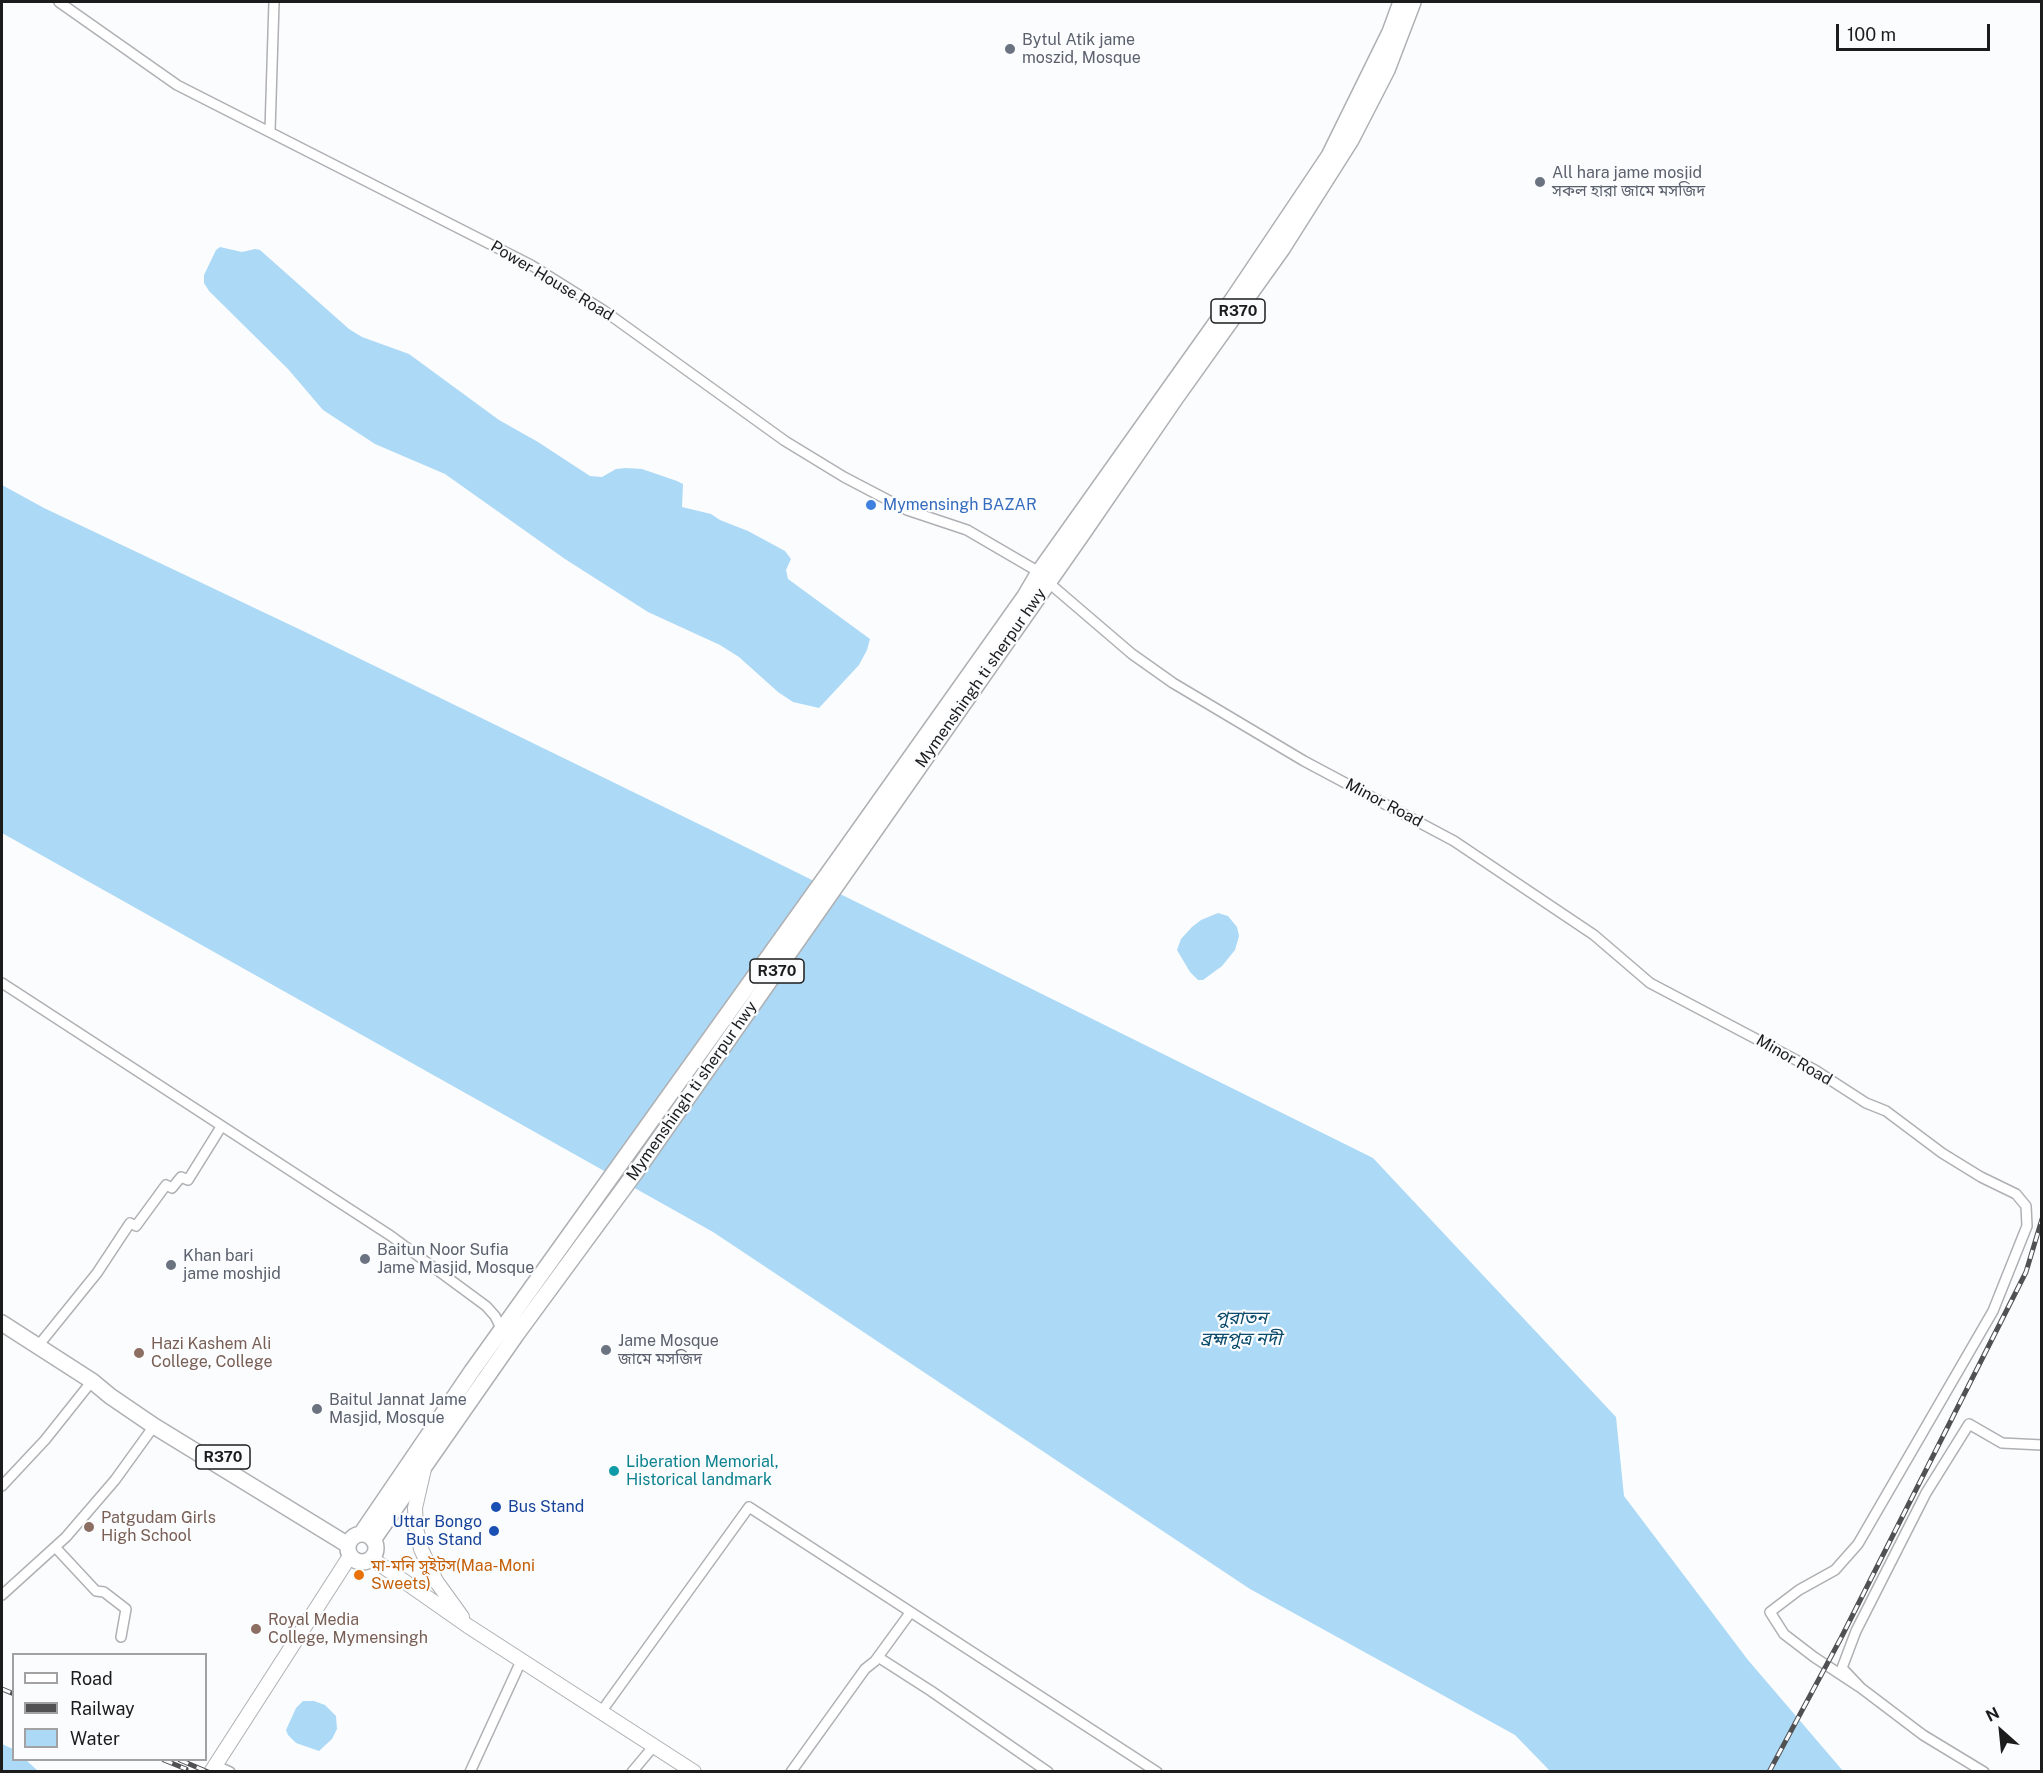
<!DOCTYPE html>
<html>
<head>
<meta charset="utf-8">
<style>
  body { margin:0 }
  #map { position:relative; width:2043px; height:1773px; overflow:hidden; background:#fbfcfe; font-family:"Public Sans",sans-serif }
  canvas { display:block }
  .frame { position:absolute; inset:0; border:3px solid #1c1c1d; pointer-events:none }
  .legend { position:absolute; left:12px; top:1653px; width:195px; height:108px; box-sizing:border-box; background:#fbfcfe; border:2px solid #a2a2a4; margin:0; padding:8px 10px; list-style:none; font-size:18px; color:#1c1c1d }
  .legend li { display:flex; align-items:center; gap:12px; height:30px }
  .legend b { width:30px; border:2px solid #a2a2a4 }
  .north { position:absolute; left:1971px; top:1701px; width:60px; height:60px; -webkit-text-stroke:4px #fbfcfe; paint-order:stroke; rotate:333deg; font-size:16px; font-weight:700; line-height:24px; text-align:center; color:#1c1c1d }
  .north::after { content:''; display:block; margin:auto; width:21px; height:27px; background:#1c1c1d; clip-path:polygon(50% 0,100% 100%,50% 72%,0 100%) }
  .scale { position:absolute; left:1836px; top:24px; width:154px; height:27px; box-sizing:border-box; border:3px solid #1c1c1d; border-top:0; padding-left:8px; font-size:18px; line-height:21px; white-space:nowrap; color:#1c1c1d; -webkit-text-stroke:4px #fbfcfe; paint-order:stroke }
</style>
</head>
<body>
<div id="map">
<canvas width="2043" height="1773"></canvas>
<div class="frame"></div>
<ul class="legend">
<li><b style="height:8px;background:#fff"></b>Road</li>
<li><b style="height:8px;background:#515153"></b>Railway</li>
<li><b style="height:16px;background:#acd9f6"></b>Water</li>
</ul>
<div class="north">N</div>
<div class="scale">100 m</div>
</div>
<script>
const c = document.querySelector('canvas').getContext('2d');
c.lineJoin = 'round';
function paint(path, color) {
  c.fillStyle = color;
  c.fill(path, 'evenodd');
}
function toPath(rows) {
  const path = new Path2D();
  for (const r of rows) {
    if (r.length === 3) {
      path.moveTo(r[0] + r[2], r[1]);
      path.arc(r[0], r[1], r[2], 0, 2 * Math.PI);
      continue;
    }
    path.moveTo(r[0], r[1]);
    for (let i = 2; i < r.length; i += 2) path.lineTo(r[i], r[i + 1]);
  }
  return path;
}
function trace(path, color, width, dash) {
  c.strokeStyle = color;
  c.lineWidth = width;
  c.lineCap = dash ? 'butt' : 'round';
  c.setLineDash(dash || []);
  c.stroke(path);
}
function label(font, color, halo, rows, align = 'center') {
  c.font = font + ' "Public Sans","Noto Sans Bengali",sans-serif';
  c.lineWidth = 4.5;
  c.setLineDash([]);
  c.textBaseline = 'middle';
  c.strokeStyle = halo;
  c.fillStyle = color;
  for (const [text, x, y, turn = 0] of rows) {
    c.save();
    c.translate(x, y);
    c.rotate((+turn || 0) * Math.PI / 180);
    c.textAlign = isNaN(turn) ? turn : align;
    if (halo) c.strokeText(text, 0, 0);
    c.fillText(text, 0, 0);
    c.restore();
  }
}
paint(toPath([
  [220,247,242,252,255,249,260,250,349,329,362,337,409,354,499,420,538,442,590,476,602,477,616,469,626,468,642,469,677,481,683,484,682,507,711,514,720,520,748,531,785,551,791,559,786,570,788,579,870,639,867,650,859,665,819,708,793,702,778,692,739,657,720,645,648,612,565,559,445,474,375,444,323,410,288,369,209,291,204,283,204,275,216,250],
  [2,485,44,508,303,631,707,828,1373,1158,1616,1417,1624,1496,1748,1660,1843,1771,1550,1771,1515,1735,1250,1589,713,1232,2,833],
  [1218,913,1228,916,1237,927,1239,936,1235,950,1222,966,1203,980,1198,980,1190,972,1177,950,1181,939,1192,927,1201,920],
  [303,1701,314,1701,325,1705,336,1716,337,1729,332,1739,319,1751,296,1743,288,1735,286,1730,296,1708],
  [2,1744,13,1749,14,1760,26,1760,38,1771,2,1771]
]), '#acd9f6');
const minor = toPath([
  [59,2,177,85,531,265,603,310,785,441,844,477,907,510,967,530,1039,572],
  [270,131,274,2],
  [1049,583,1132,654,1173,683,1304,761,1454,841,1594,935,1650,983,1815,1070,1866,1103,1886,1111,1942,1153,1981,1177,2016,1194,2026,1206,2027,1226,1993,1311,1858,1544,1835,1570,1799,1590,1770,1612,1784,1634,1814,1657,1861,1688],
  [2,983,391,1236,486,1306,495,1316,502,1330],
  [38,1346,97,1273,130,1223,136,1226,166,1185,172,1188,181,1177,188,1180,221,1127],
  [2,1486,45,1440,92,1381],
  [55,1547,96,1591,104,1592,126,1609,121,1637],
  [2,1595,66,1537,115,1480,154,1426],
  [878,1657,931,1691,1048,1772],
  [601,1712,749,1507,1157,1772],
  [215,1765,230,1772],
  [470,1772,522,1659],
  [632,1772,653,1747],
  [791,1772,865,1669,875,1661,910,1613],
  [1984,1772,1923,1735,1861,1688,1842,1668,1856,1631,1926,1493,1969,1424,2002,1443,2042,1445]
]);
const secondary = toPath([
  [424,1469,415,1508,416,1528,421,1549,436,1581,462,1617],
  [371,1558,468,1626,694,1772],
  [211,1772,350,1556]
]);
const primary = toPath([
  [2,1323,92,1381,110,1396,154,1426,348,1545],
  [361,1534,472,1371,837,861,1025,596,1039,572,1233,299,1329,156,1390,32,1401,2],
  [362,1548,14],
  [373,1540,516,1335,635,1173,1083,533,1175,399,1282,249,1351,140,1387,70,1413,2]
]);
trace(minor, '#afb0b3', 12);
trace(secondary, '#afb0b3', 16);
trace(primary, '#afb0b3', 18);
trace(minor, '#fff', 9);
trace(secondary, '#fff', 14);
trace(primary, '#fff', 15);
const rail = toPath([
  [2,1689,14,1694],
  [164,1760,186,1769],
  [180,1760,208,1772],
  [1769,1772,1841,1638,2026,1272,2042,1219]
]);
trace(rail, '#515153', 5);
trace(rail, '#fbfcfe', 3, [9]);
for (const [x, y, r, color] of [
  [1010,49,6,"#6b7280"],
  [1540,182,6,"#6b7280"],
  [871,505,6,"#3f7fe0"],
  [365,1259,6,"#6b7280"],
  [171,1265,6,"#6b7280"],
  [606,1350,6,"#6b7280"],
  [139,1353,6,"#8d6e63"],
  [317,1409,6,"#6b7280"],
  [614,1471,6,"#0f9aa8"],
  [496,1507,6,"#1a4fb4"],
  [89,1527,6,"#8d6e63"],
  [494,1531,6,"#1a4fb4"],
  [359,1575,6,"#e8710a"],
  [256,1629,6,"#8d6e63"]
]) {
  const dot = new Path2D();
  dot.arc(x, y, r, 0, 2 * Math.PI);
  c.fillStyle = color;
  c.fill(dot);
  trace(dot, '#fbfcfe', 2);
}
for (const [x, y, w] of [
  [1238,311,54],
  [777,971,54],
  [223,1457,54]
]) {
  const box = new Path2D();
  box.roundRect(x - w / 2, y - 12, w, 24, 4.5);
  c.fillStyle = '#fbfcfe';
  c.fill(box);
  trace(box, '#1c1c1d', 1.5);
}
label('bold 15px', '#1c1c1d', null, [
  ["R370",1238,311],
  ["R370",777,971],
  ["R370",223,1457]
]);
label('16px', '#5b616d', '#fbfcfe', [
  ["Bytul Atik jame",1022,40],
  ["moszid, Mosque",1022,58],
  ["All hara jame mosjid",1552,173],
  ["সকল হারা জামে মসজিদ",1552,191],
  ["Baitun Noor Sufia",377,1250],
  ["Jame Masjid, Mosque",377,1268],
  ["Khan bari",183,1256],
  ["jame moshjid",183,1274],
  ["Jame Mosque",618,1341],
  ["জামে মসজিদ",618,1359],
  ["Baitul Jannat Jame",329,1400],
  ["Masjid, Mosque",329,1418]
], 'left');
label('16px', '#1c1c1d', '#fbfcfe', [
  ["Power House Road",552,281,31],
  ["Mymenshingh ti sherpur hwy",981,678,-55],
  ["Minor Road",1384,803,28],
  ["Minor Road",1794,1060,30],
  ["Mymenshingh ti sherpur hwy",692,1091,-55]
]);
label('16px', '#366cbe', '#fbfcfe', [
  ["Mymensingh BAZAR",883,505]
], 'left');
label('16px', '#785e54', '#fbfcfe', [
  ["Hazi Kashem Ali",151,1344],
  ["College, College",151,1362],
  ["Patgudam Girls",101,1518],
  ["High School",101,1536],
  ["Royal Media",268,1620],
  ["College, Mymensingh",268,1638]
], 'left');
label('16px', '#0d838f', '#fbfcfe', [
  ["Liberation Memorial,",626,1462],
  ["Historical landmark",626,1480]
], 'left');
label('16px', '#164399', '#fbfcfe', [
  ["Bus Stand",508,1507],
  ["Uttar Bongo",482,1522,"right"],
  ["Bus Stand",482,1540,"right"]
], 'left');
label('16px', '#c56008', '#fbfcfe', [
  ["মা-মনি সুইটস(Maa-Moni",371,1566],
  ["Sweets)",371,1584]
], 'left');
label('italic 18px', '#0a4b6b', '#fbfcfe', [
  ["পুরাতন",1241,1318],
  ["ব্রহ্মপুত্র নদী",1241,1339]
]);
</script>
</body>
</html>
